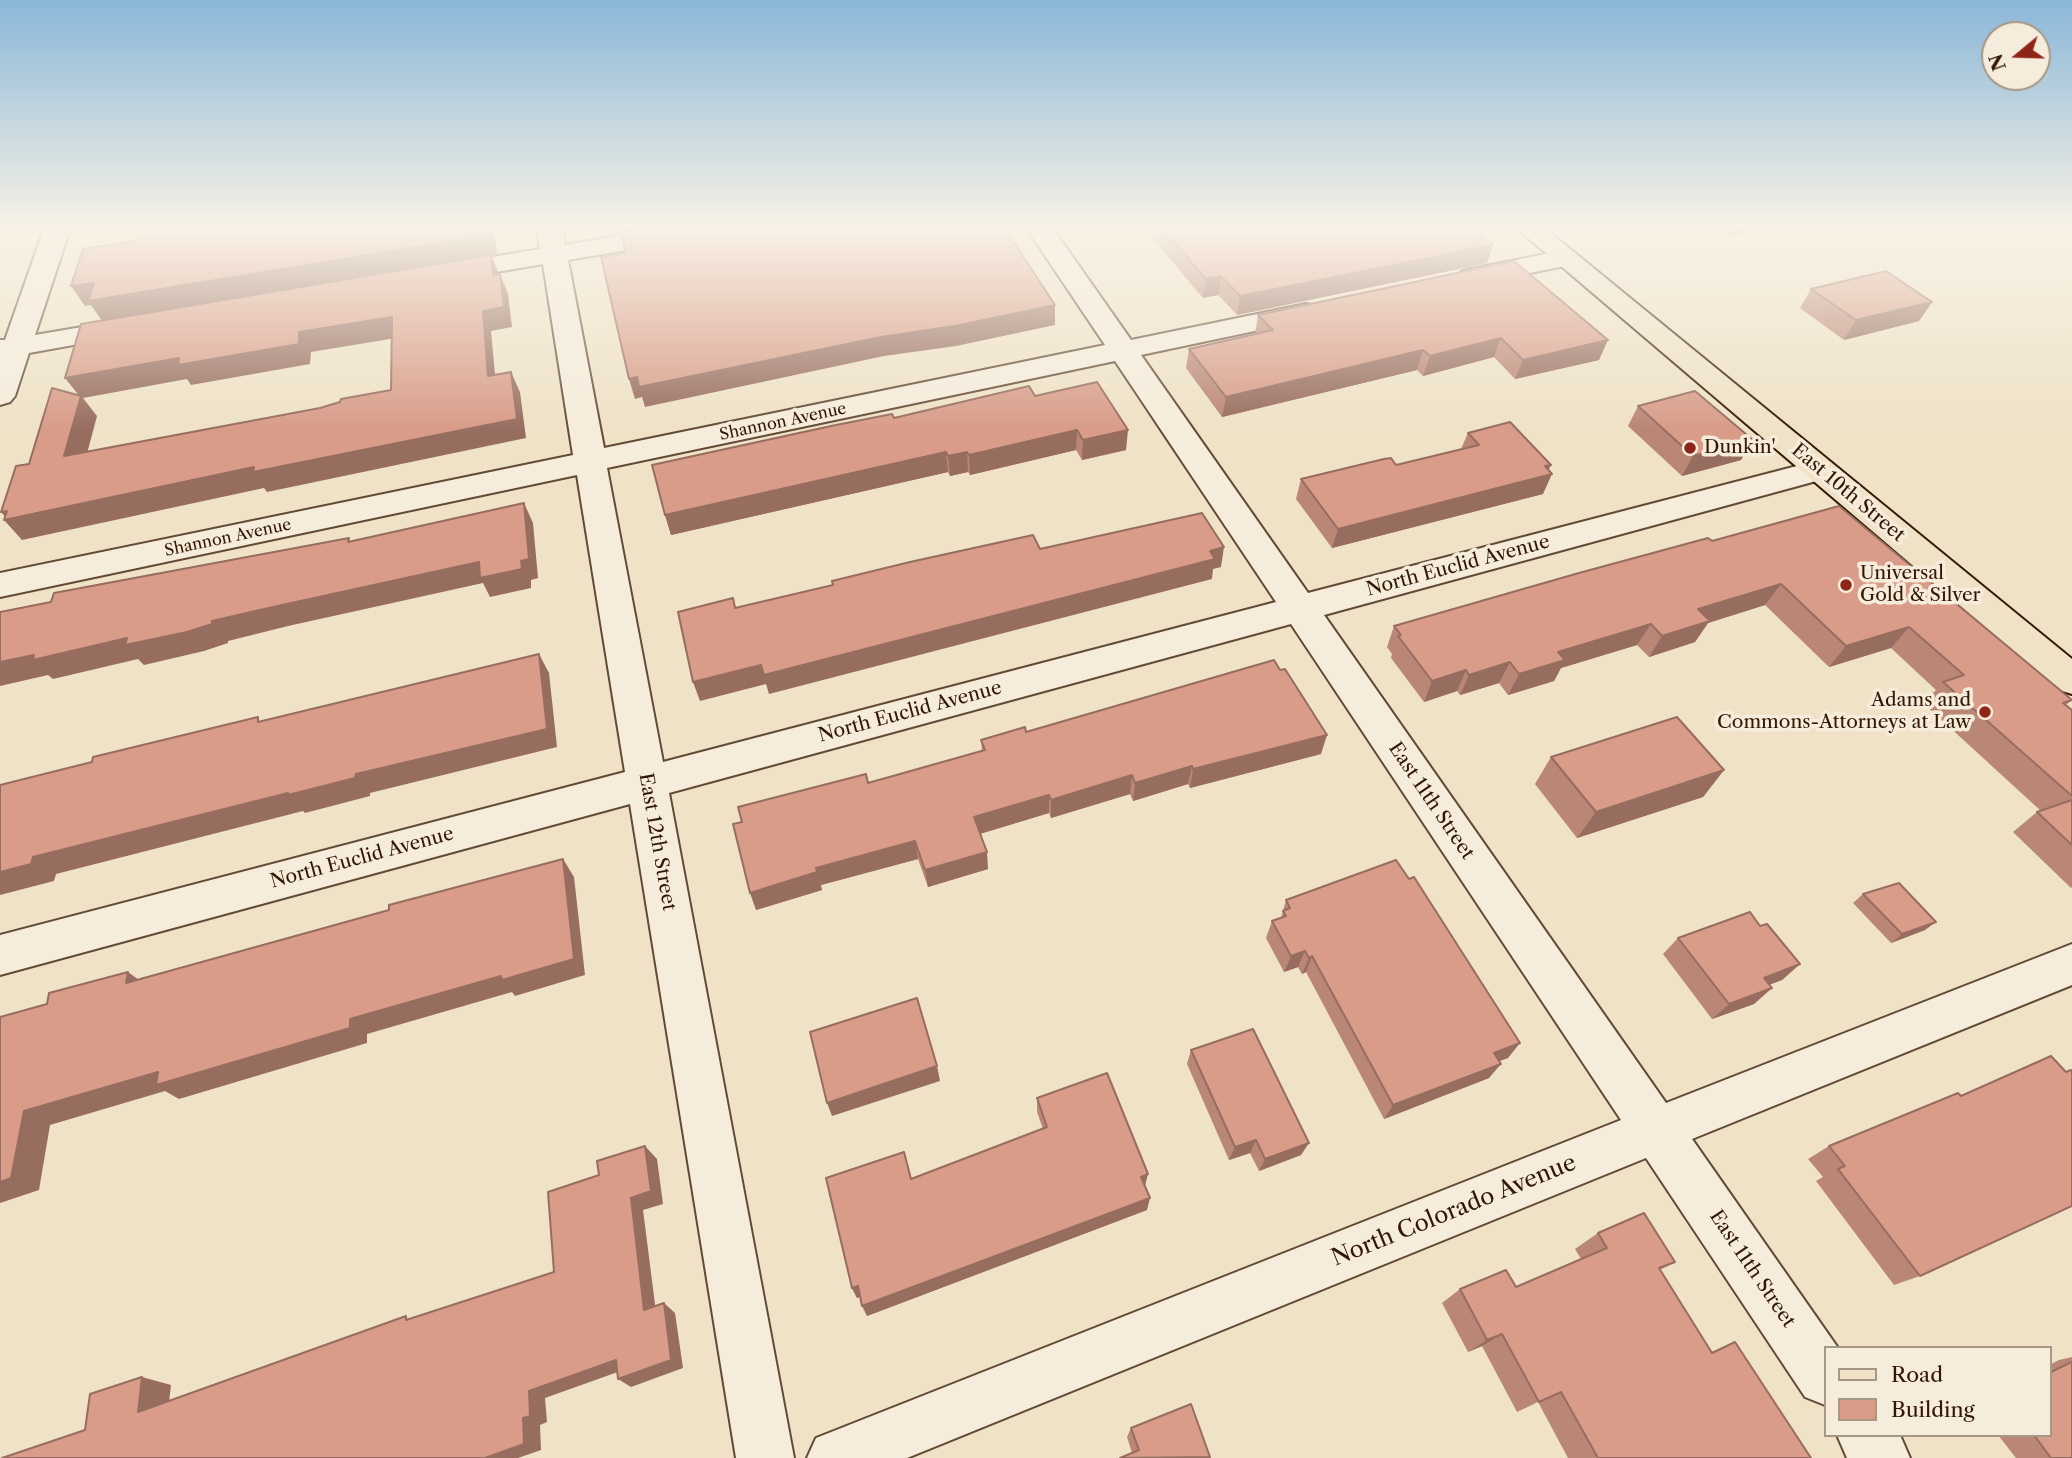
<!DOCTYPE html>
<html>
<head>
<meta charset="utf-8">
<style>
  body { margin:0 }
  #map { position:relative; width:2072px; height:1458px; overflow:hidden; background:#efe2c7; font-family:"Libre Caslon Text",serif }
  canvas { display:block }
  .legend { position:absolute; left:1824px; top:1346px; width:228px; height:91px; box-sizing:border-box; background:#f5ecdb; border:2px solid #a79785; margin:0; padding:9px 12px; list-style:none; font-size:21px; color:#331804 }
  .legend li { display:flex; align-items:center; gap:14px; height:35px }
  .legend b { width:35px; border:2px solid #a79785 }
  .north { position:absolute; left:1981px; top:21px; width:70px; height:70px; box-sizing:border-box; background:#f5ecdb; border:2px solid #a79785; border-radius:50%; rotate:251deg; font-size:19px; font-weight:700; line-height:28px; text-align:center; color:#331804 }
  .north::after { content:''; display:block; margin:auto; width:24px; height:32px; background:#8f2418; clip-path:polygon(50% 0,100% 100%,50% 72%,0 100%) }
</style>
</head>
<body>
<div id="map">
<canvas width="2072" height="1458"></canvas>
<ul class="legend">
<li><b style="height:9px;background:#efe2c7"></b>Road</li>
<li><b style="height:19px;background:#d89c89"></b>Building</li>
</ul>
<div class="north">N</div>
</div>
<script>
const c = document.querySelector('canvas').getContext('2d');
c.lineJoin = 'round';
function toPath(rows) {
  const path = new Path2D();
  for (const r of rows) {
    path.moveTo(r[0], r[1]);
    for (let i = 2; i < r.length; i += 2) path.lineTo(r[i], r[i + 1]);
  }
  return path;
}
function trace(path, color, width, dash) {
  c.strokeStyle = color;
  c.lineWidth = width;
  c.lineCap = dash ? 'butt' : 'round';
  c.setLineDash(dash || []);
  c.stroke(path);
}
function paint(path, color) {
  c.fillStyle = color;
  c.fill(path, 'evenodd');
}
function label(font, color, halo, rows, align = 'center') {
  c.font = font + ' "Libre Caslon Text",serif';
  c.lineWidth = 7;
  c.setLineDash([]);
  c.textBaseline = 'middle';
  c.strokeStyle = halo;
  c.fillStyle = color;
  for (const [text, x, y, turn = 0] of rows) {
    c.save();
    c.translate(x, y);
    c.rotate((+turn || 0) * Math.PI / 180);
    c.textAlign = isNaN(turn) ? turn : align;
    if (halo) c.strokeText(text, 0, 0);
    c.fillText(text, 0, 0);
    c.restore();
  }
}
const minor = toPath([
  [45,226,71,226,35,335,129,319,139,321,143,327,139,333,129,335,29,353,15,396,10,402,0,405,0,340,5,340,45,226],
  [536,226,562,226,565,245,676,226,734,226,730,231,721,234,568,260,604,448,1105,345,1025,226,1051,226,1131,340,1306,304,1316,306,1320,312,1316,318,1141,355,1308,593,1820,460,1831,463,1836,470,1831,477,1324,615,1666,1103,2072,944,2072,985,1692,1139,1838,1348,1825,1348,1825,1405,1805,1397,1646,1158,907,1458,807,1458,816,1438,1621,1120,1291,624,669,793,794,1458,736,1458,630,804,0,975,0,935,625,772,577,475,0,597,0,573,573,455,543,264,444,281,435,279,431,273,435,267,444,265,540,249,536,226],
  [1115,361,1276,602,663,762,607,468,1115,361],
  [1565,250,1574,252,1578,258,1574,264,1471,285,1462,283,1458,277,1462,271,1565,250],
  [1837,1435,1900,1435,1910,1458,1847,1458,1837,1435]
]);
const major = toPath([
  [1514,226,1542,226,2072,659,2072,694,2059,690,1514,226]
]);
trace(minor, '#624a35', 4);
trace(major, '#331804', 4);
paint(minor, '#f5ecdb');
paint(major, '#efe2c7');
paint(toPath([
  [1142,226,1474,226,1480,234,1487,263,1237,315,1218,295,1203,298],
  [1710,226,1776,226,1725,237],
  [1514,261,1599,360,1515,379,1494,357,1423,376,1417,370,1222,417,1186,368,1189,349,1255,334,1258,315],
  [1811,289,1932,302,1919,321,1844,340,1800,308],
  [1035,396,1126,450,1082,460,1076,450,970,475,968,472,950,476,948,472,671,535,665,515,894,418],
  [1638,406,1753,440,1741,460,1682,476,1628,426],
  [1468,433,1551,465,1548,470,1543,494,1332,548,1296,499,1301,479,1396,465,1461,449],
  [1839,506,2072,700,2066,705,2072,710,2072,887,2071,888,2013,832,2037,812,2041,811,1923,703,1936,690,1891,648,1829,667,1765,605,1708,623,1695,642,1649,657,1637,645,1561,668,1554,681,1508,695,1499,683,1460,695,1457,691,1424,702,1391,658,1392,654,1387,647,1394,626,1712,541],
  [1026,732,1321,754,1190,788,1188,784,1133,801,1130,794,1051,818,1049,813,980,834,988,869,928,887,918,859,821,885,822,890,756,910,868,783,982,751,981,740],
  [1551,757,1724,770,1703,797,1577,838,1535,784],
  [1863,894,1925,930,1891,943,1853,903],
  [1286,900,1508,1058,1499,1061,1489,1078,1384,1119,1306,972,1302,974,1298,967,1284,972,1266,938,1272,921,1281,918],
  [1760,926,1800,964,1782,980,1769,985,1772,988,1754,1004,1712,1019,1663,954,1678,938],
  [1191,1050,1301,1155,1259,1171,1250,1153,1229,1160,1187,1064],
  [1958,1093,1920,1276,1894,1285,1816,1181,1823,1177,1808,1159,1829,1146],
  [1037,1098,1145,1186,1147,1210,867,1316,860,1297,857,1298,852,1288,911,1179,1043,1129,1037,1112],
  [1598,1233,1675,1262,1660,1270,1712,1352,1735,1342,1811,1458,1568,1458,1538,1402,1517,1412,1482,1346,1468,1352,1442,1303,1460,1289,1516,1287,1581,1259,1575,1249],
  [2072,1357,2072,1458,2016,1458,1998,1435,2049,1435,2049,1365,2059,1360],
  [1131,1428,1210,1458,1132,1453,1127,1437]
]), '#ba8676');
paint(toPath([
  [175,226,189,226,186,248,174,229],
  [489,226,494,226,497,254,102,321,91,305,85,306,71,286],
  [620,226,661,226,622,233],
  [1731,226,1776,226,1725,237],
  [1481,232,1476,248,1493,245,1487,263,1237,315,1240,296],
  [491,255,499,274,493,276],
  [500,274,508,294,512,327,491,331,497,396,488,376,483,311],
  [1221,276,1218,295,1203,298,1206,279],
  [1932,302,1919,321,1844,340,1856,320],
  [1055,305,1055,325,956,346,884,356,645,407,642,397,635,399,629,379,881,337],
  [392,317,402,337,311,352,310,364,191,385,187,379,83,398,97,416,81,476,64,456,81,398,65,378,299,332],
  [1501,338,1494,357,1423,376,1430,356],
  [1608,340,1599,360,1515,379,1523,360],
  [1423,350,1417,370,1222,417,1226,397],
  [511,372,520,392,526,438,267,492,264,488,22,540,4,520,8,520,1,512],
  [1077,430,1076,450,970,475,969,455],
  [1128,430,1126,450,1082,460,1083,440],
  [1753,440,1741,460,1682,476,1693,456],
  [946,452,948,472,671,535,665,515],
  [967,452,968,472,950,476,948,456],
  [1551,465,1546,475,1552,474,1543,494,1332,548,1338,529],
  [524,503,533,523,538,578,531,580,531,588,490,597,483,583,288,626,228,641,228,643,204,651,144,665,138,659,53,679,48,675,0,686,0,662,34,655,127,638,212,621,273,607,479,562,521,561],
  [1224,547,1221,567,1213,569,1212,579,769,694,766,684,700,701,693,682],
  [1781,584,1765,605,1708,623,1695,642,1649,657,1662,636,1698,609],
  [1651,624,1637,645,1561,668,1554,681,1508,695,1519,674,1558,652],
  [1909,627,1891,648,1829,667,1846,646],
  [539,654,549,673,557,747,370,793,370,796,305,813,303,811,56,874,54,881,0,895,0,872,33,857,356,774],
  [1510,662,1499,683,1460,695,1469,675],
  [1466,670,1457,691,1424,702,1432,681],
  [1327,735,1321,754,1190,788,1193,769],
  [1192,766,1188,784,1133,801,1135,783],
  [1724,770,1703,797,1577,838,1596,812],
  [1132,775,1130,794,1051,818,1051,800],
  [1049,795,1049,813,976,835,974,817],
  [915,841,918,859,821,885,816,868],
  [987,852,988,869,928,887,925,870],
  [563,859,574,877,585,975,515,996,512,992,367,1034,367,1043,179,1099,165,1091,50,1125,39,1190,0,1203,0,1182,24,1111,158,1072,350,1019],
  [817,872,822,890,756,910,750,893],
  [1936,922,1925,930,1891,943,1902,934],
  [1305,951,1298,967,1284,972,1291,956],
  [1312,956,1306,972,1302,974,1309,958],
  [1800,964,1782,980,1746,993,1764,978],
  [128,972,150,988,126,983],
  [1772,988,1754,1004,1712,1019,1729,1004],
  [1520,1043,1508,1058,1483,1067,1494,1053],
  [1501,1064,1489,1078,1384,1119,1393,1105],
  [937,1066,940,1081,832,1116,827,1103],
  [1256,1140,1250,1153,1229,1160,1235,1147],
  [1309,1143,1301,1155,1259,1171,1265,1159],
  [645,1146,657,1159,663,1204,643,1210,657,1320,644,1310,631,1198],
  [1148,1174,1145,1186,1141,1177],
  [1150,1198,1147,1210,867,1316,862,1306],
  [858,1286,863,1296,857,1298,852,1288],
  [664,1303,675,1313,683,1368,631,1387,618,1379],
  [1502,1334,1482,1346,1468,1352,1487,1340],
  [616,1360,629,1368,545,1398,547,1422,540,1425,541,1450,518,1458,485,1458,523,1418,529,1391],
  [142,1377,171,1385,167,1419,138,1412]
]), '#976d60');
const building = toPath([
  [140,226,175,226,174,229,194,226,489,226,489,235,88,301,94,283,71,286,83,249,135,241,140,226],
  [665,226,1003,226,1055,305,955,326,881,337,639,387,637,377,629,379,601,257,626,253,621,233,665,226],
  [1160,226,1474,226,1481,232,1478,233,1493,245,1240,296,1221,276,1206,279,1160,226],
  [491,255,493,276,500,274,504,307,483,311,488,376,511,372,517,419,253,472,254,467,4,520,7,511,1,512,16,466,29,464,52,388,81,396,64,456,320,408,340,402,341,399,391,390,392,317,299,332,299,344,178,365,179,358,65,378,81,324,491,255],
  [1514,261,1608,340,1523,360,1501,338,1430,356,1423,350,1226,397,1189,349,1273,330,1258,315,1514,261],
  [1886,271,1932,302,1856,320,1811,289,1886,271],
  [1097,382,1128,430,1083,440,1077,430,969,455,967,452,948,456,946,452,665,515,652,465,831,426,892,414,894,418,1029,386,1035,396,1097,382],
  [1695,391,1753,440,1693,456,1638,406,1695,391],
  [1510,422,1551,465,1545,466,1552,474,1338,529,1301,479,1384,459,1391,458,1396,465,1479,445,1468,433,1510,422],
  [524,503,529,559,521,561,522,569,480,578,479,562,273,607,212,621,212,624,187,632,125,645,127,638,33,660,34,655,0,662,0,612,51,602,54,593,349,538,348,542,524,503],
  [1839,506,2072,700,2063,703,2072,710,2072,796,1943,682,1964,675,1909,627,1846,646,1781,584,1698,609,1710,621,1662,636,1651,624,1558,652,1565,660,1519,674,1510,662,1469,675,1466,670,1432,681,1398,636,1401,635,1394,626,1579,573,1708,538,1712,541,1839,506],
  [1202,513,1224,547,1210,551,1215,559,764,675,761,665,693,682,678,612,733,598,735,608,833,585,832,581,910,562,1033,535,1040,549,1202,513],
  [539,654,547,729,356,774,355,778,288,795,288,793,33,857,31,864,0,872,0,785,92,762,93,757,258,717,258,722,539,654],
  [1274,660,1280,670,1285,669,1327,735,1193,769,1192,766,1135,783,1132,775,1051,800,1049,795,974,817,987,852,925,870,915,841,816,868,817,872,750,893,733,824,742,822,738,807,866,774,868,783,985,750,981,740,1025,727,1026,732,1274,660],
  [1677,717,1724,770,1596,812,1551,757,1677,717],
  [2072,800,2072,845,2037,812,2072,800],
  [563,859,574,959,502,980,501,976,350,1019,350,1028,156,1085,158,1072,24,1111,11,1178,0,1182,0,1017,47,1004,49,993,128,972,126,983,389,910,389,905,563,859],
  [1396,860,1409,879,1414,877,1520,1043,1494,1053,1501,1064,1393,1105,1312,956,1309,958,1305,951,1291,956,1272,921,1286,916,1283,911,1290,908,1286,900,1396,860],
  [1899,883,1936,922,1902,934,1863,894,1899,883],
  [1750,912,1760,926,1767,924,1800,964,1764,978,1772,988,1729,1004,1678,938,1750,912],
  [917,998,937,1066,827,1103,810,1032,917,998],
  [1253,1029,1309,1143,1265,1159,1256,1140,1235,1147,1191,1050,1253,1029],
  [2051,1056,2066,1072,2071,1070,2072,1071,2072,1206,1920,1276,1838,1169,1845,1166,1829,1146,1958,1093,1961,1096,2051,1056],
  [1107,1073,1148,1174,1141,1177,1150,1198,862,1306,858,1286,852,1288,826,1178,904,1152,911,1179,1047,1127,1037,1098,1107,1073],
  [645,1146,651,1191,631,1198,644,1310,664,1303,671,1360,618,1379,616,1360,529,1391,530,1416,523,1418,524,1444,485,1458,2,1458,85,1430,90,1394,142,1377,138,1412,406,1316,406,1320,554,1272,548,1192,599,1175,597,1161,645,1146],
  [1644,1213,1675,1262,1659,1268,1712,1353,1735,1342,1811,1458,1598,1458,1561,1392,1539,1402,1502,1334,1487,1340,1460,1289,1506,1270,1516,1287,1607,1248,1598,1233,1644,1213],
  [2072,1362,2072,1458,2051,1458,2034,1435,2049,1435,2049,1373,2072,1362],
  [1191,1404,1210,1457,1120,1458,1139,1450,1131,1428,1191,1404]
]);
paint(building, '#d89c89');
trace(building, '#976d60', 2);
const sky = c.createLinearGradient(0, 0, 0, 430);
sky.addColorStop(0, '#8ab7d8');
sky.addColorStop(0.53, '#f8f2e6');
sky.addColorStop(1, '#f8f2e600');
c.fillStyle = sky;
c.fillRect(0, 0, 2072, 430);
for (const [x, y, r, color] of [
  [1690,448,7,"#8f2418"],
  [1846,585,7,"#8f2418"],
  [1985,712,7,"#8f2418"]
]) {
  const dot = new Path2D();
  dot.arc(x, y, r, 0, 2 * Math.PI);
  c.fillStyle = color;
  c.fill(dot);
  trace(dot, '#f5ecdb', 2.5);
}
label('16px', '#331804', '#f5ecdb', [
  ["Shannon Avenue",783,422,-12],
  ["Shannon Avenue",228,538,-12]
]);
label('19px', '#331804', '#f5ecdb', [
  ["Dunkin'",1704,448],
  ["Universal",1860,574],
  ["Gold & Silver",1860,596],
  ["Adams and",1971,701,"right"],
  ["Commons-Attorneys at Law",1971,723,"right"]
], 'left');
label('19px', '#331804', '#f5ecdb', [
  ["East 10th Street",1848,493,40],
  ["North Euclid Avenue",1458,566,-15],
  ["North Euclid Avenue",910,712,-15],
  ["East 11th Street",1431,801,56],
  ["East 12th Street",657,842,80],
  ["North Euclid Avenue",362,858,-15],
  ["East 11th Street",1752,1269,56]
]);
label('23px', '#331804', '#f5ecdb', [
  ["North Colorado Avenue",1454,1211,-22]
]);
</script>
</body>
</html>
